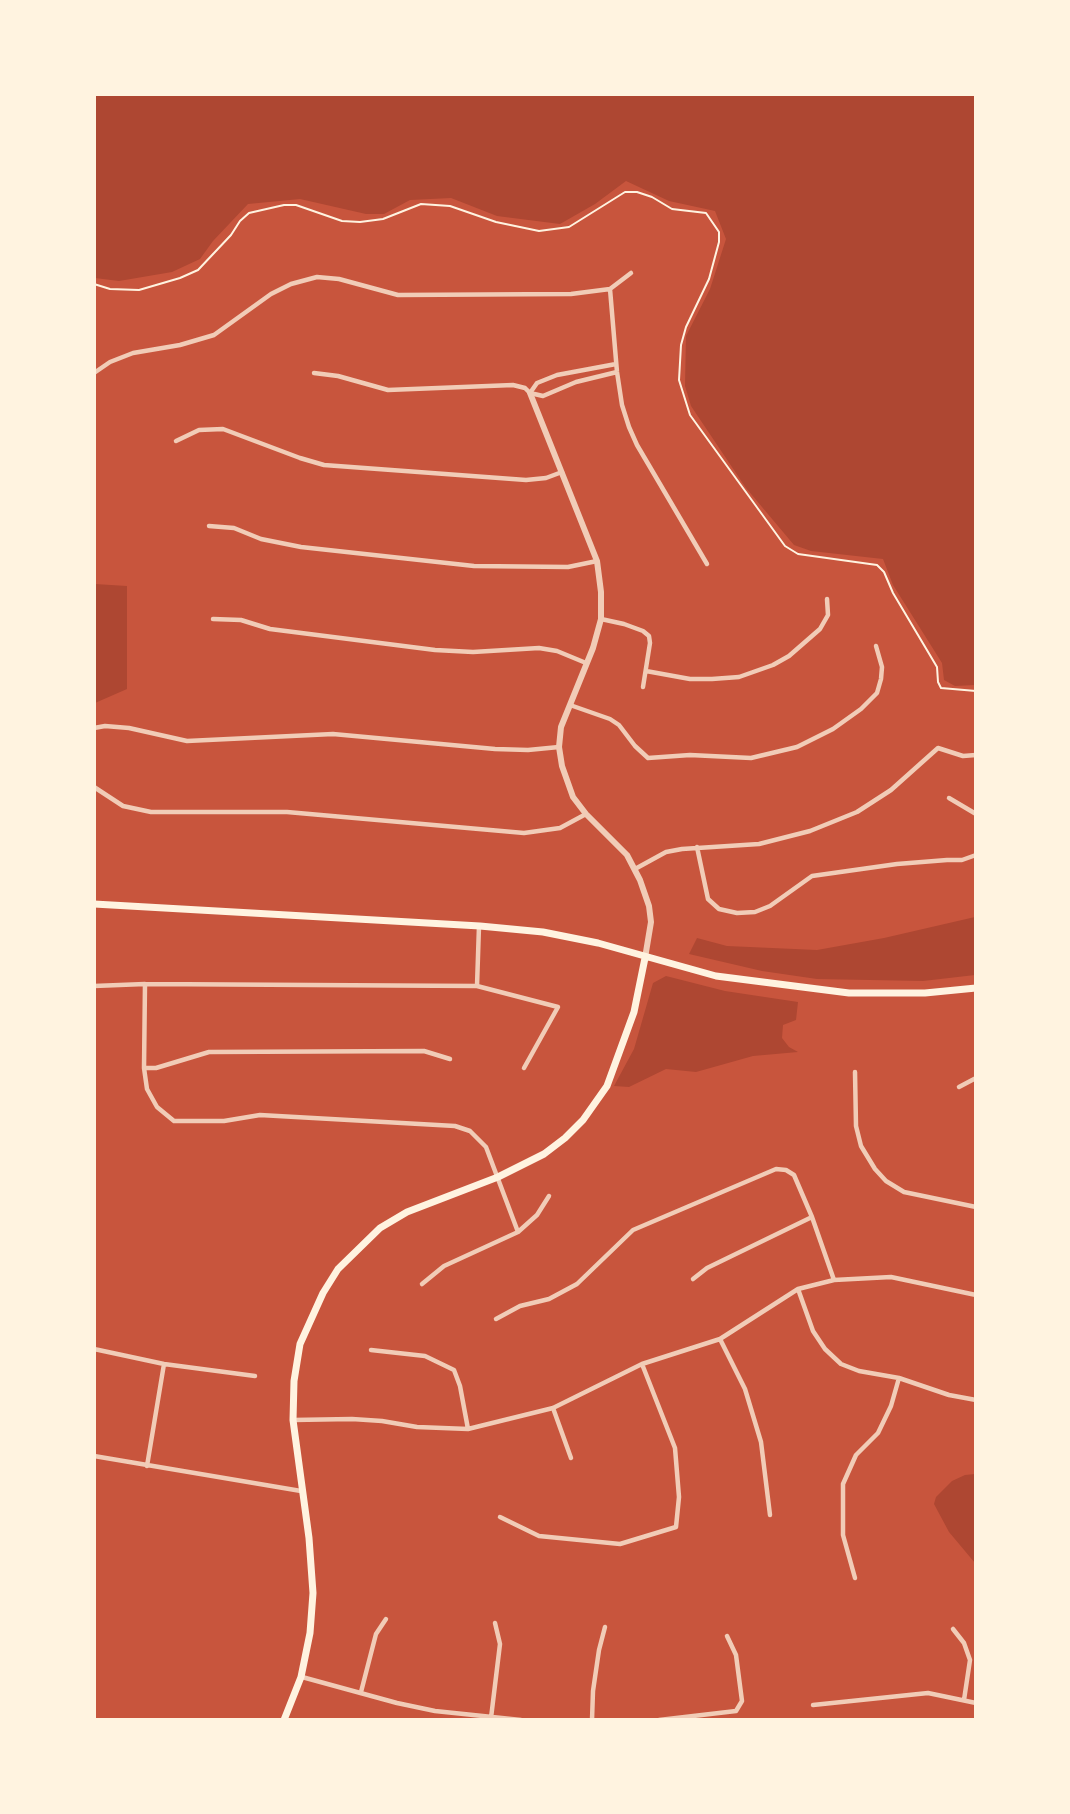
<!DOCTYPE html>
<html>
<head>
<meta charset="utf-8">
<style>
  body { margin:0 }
  #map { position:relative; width:1070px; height:1814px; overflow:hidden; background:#c8553d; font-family:Cabin,sans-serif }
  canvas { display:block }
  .frame { position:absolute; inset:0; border:96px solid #fff3e0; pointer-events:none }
</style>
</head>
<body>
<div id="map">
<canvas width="1070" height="1814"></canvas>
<div class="frame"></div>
</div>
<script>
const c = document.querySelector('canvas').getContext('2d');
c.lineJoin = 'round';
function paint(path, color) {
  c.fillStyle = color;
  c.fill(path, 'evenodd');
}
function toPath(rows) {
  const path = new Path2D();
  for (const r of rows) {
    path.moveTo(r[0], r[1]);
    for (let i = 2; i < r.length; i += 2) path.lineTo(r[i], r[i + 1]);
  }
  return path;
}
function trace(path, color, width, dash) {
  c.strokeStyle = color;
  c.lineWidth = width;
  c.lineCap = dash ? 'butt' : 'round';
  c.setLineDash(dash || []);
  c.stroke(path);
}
paint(toPath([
  [95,94,975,95,975,685,955,686,944,680,942,663,893,585,883,559,811,551,794,545,746,488,691,406,685,386,686,336,710,289,726,239,715,211,669,201,626,181,595,204,560,224,497,216,451,198,410,200,384,214,366,214,300,199,248,204,213,241,200,259,172,272,119,281,95,278],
  [95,584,127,586,127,689,95,703],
  [975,917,975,975,923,981,817,979,762,971,689,954,697,938,727,946,817,950,884,938],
  [666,976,725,991,798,1002,796,1020,783,1025,782,1038,789,1047,798,1052,753,1056,696,1072,666,1069,629,1087,614,1086,634,1049,653,983],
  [975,1474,976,1474,975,1563,949,1532,934,1504,936,1497,952,1481,965,1475]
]), '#ae4732');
trace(toPath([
  [94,284,110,289,139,290,180,278,198,270,231,235,240,221,249,213,284,205,296,205,342,221,360,222,383,219,421,204,450,206,496,222,539,231,569,227,625,192,637,192,652,197,672,209,706,213,719,232,719,242,709,279,686,327,681,345,679,380,690,415,785,546,798,554,877,565,884,572,893,593,937,667,938,682,941,688,976,691]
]), '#fff3e0', 2);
trace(toPath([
  [610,289,617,372,622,405,629,427,637,445,707,564],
  [94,373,110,362,133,353,180,345,214,335,271,294,291,284,317,277,339,279,398,295,571,294,610,289,631,273],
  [314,373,338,376,388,390,513,385,525,388,530,393,543,396,576,382,617,372],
  [530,393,537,383,557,375,616,364],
  [176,441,199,430,223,429,300,458,324,465,526,480,546,478,562,472],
  [209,526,234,528,261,539,301,547,474,566,568,567,597,561],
  [213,619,241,620,270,629,435,650,473,652,539,648,557,651,586,663],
  [601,619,624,624,643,631,649,636,650,643,643,687],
  [646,671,690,679,712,679,739,677,773,665,789,656,820,629,828,615,827,599],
  [570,705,610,719,619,725,635,746,648,758,690,755,751,758,797,747,833,729,861,709,877,693,881,679,882,667,876,646],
  [94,728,105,726,129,728,187,741,333,734,495,749,528,750,559,747],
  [94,787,123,806,151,812,287,812,524,833,560,828,586,814],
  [949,798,976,814],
  [697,847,708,899,719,909,737,913,755,912,770,906,812,876,897,864,947,860,962,860,976,855],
  [635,869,666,852,682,849,759,844,810,831,857,812,891,790,938,748,963,756,976,755],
  [145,984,144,1068,147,1089,157,1107,174,1121,224,1121,260,1115,455,1126,470,1131,486,1147,518,1232],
  [94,986,145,984,477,986,558,1007,524,1068],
  [477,986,479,926],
  [144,1068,156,1068,209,1052,424,1051,450,1059],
  [855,1072,856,1126,861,1146,875,1169,886,1181,904,1192,976,1207],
  [959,1087,976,1078],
  [693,1279,707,1268,812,1217],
  [422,1284,444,1266,518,1232,537,1215,549,1196],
  [798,1289,813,1331,825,1349,841,1364,859,1371,899,1378,949,1395,976,1400],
  [496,1319,520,1306,549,1299,577,1284,633,1230,776,1169,786,1170,794,1175,812,1217,834,1280],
  [720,1339,745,1389,761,1442,770,1515],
  [94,1349,164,1364,255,1376],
  [371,1350,425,1356,454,1370,460,1386,468,1429],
  [553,1408,571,1458],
  [293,1420,352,1419,382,1421,417,1427,468,1429,553,1408,642,1364,720,1339,798,1289,834,1280,891,1277,976,1295],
  [94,1456,301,1491],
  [147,1466,164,1364],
  [500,1517,539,1536,620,1544,676,1527,679,1497,675,1448,642,1364],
  [855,1578,843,1535,843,1484,856,1455,878,1433,891,1406,899,1378],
  [953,1629,964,1643,970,1660,964,1700],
  [302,1677,397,1703,435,1711,521,1720],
  [361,1692,376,1634,386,1619],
  [813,1705,928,1693,976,1703],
  [491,1718,500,1644,495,1623],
  [592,1720,593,1691,599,1650,605,1627],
  [659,1720,736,1711,742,1701,736,1655,727,1636]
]), '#f1ccb7', 4.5);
trace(toPath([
  [530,393,597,561,601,592,601,619,593,648,561,727,559,747,562,766,573,797,586,814,627,855,640,880,649,906,651,922,645,958]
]), '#f1ccb7', 6);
trace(toPath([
  [94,904,480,926,543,932,598,943,716,976,849,993,925,993,976,988],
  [284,1720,301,1677,310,1633,313,1593,309,1538,293,1420,294,1381,300,1344,323,1293,338,1269,380,1228,407,1212,498,1177,544,1154,565,1138,583,1120,607,1086,634,1012,645,958]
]), '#fff3e0', 7);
</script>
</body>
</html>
